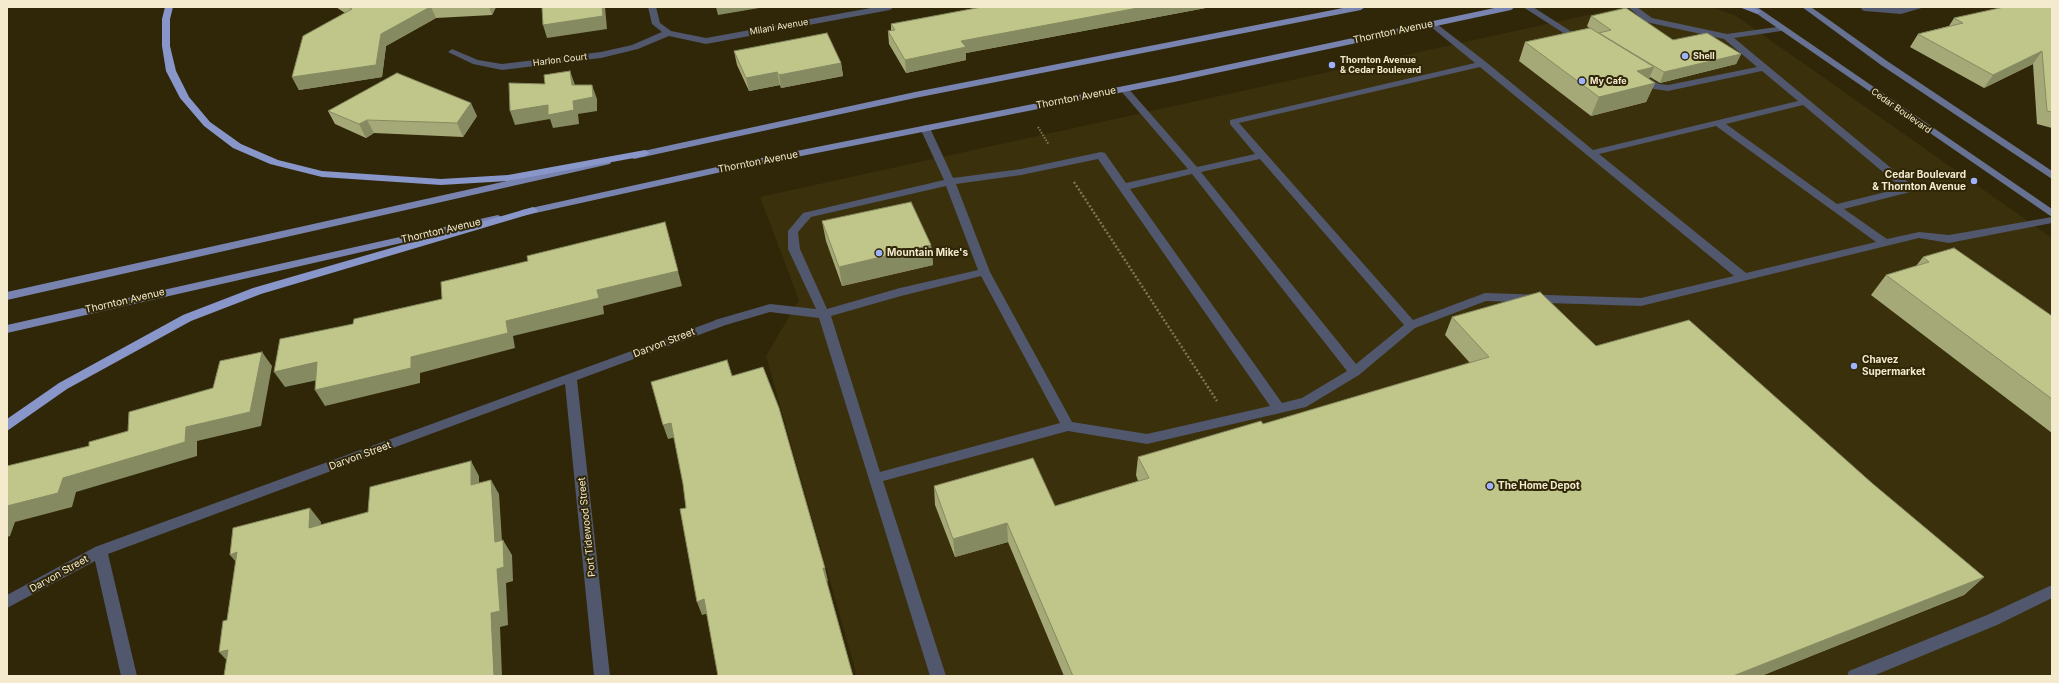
<!DOCTYPE html>
<html>
<head>
<meta charset="utf-8">
<style>
  body { margin:0 }
  #map { position:relative; width:2059px; height:683px; overflow:hidden; background:#302709; font-family:Inter,sans-serif }
  canvas { display:block }
  .frame { position:absolute; inset:0; border:8px solid #f4ebce; pointer-events:none }
</style>
</head>
<body>
<div id="map">
<canvas width="2059" height="683"></canvas>
<div class="frame"></div>
</div>
<script>
const c = document.querySelector('canvas').getContext('2d');
c.lineJoin = 'round';
function paint(path, color) {
  c.fillStyle = color;
  c.fill(path, 'evenodd');
}
function toPath(rows) {
  const path = new Path2D();
  for (const r of rows) {
    path.moveTo(r[0], r[1]);
    for (let i = 2; i < r.length; i += 2) path.lineTo(r[i], r[i + 1]);
  }
  return path;
}
function trace(path, color, width, dash) {
  c.strokeStyle = color;
  c.lineWidth = width;
  c.lineCap = dash ? 'butt' : 'round';
  c.setLineDash(dash || []);
  c.stroke(path);
}
function label(font, color, halo, rows, align = 'center') {
  c.font = font + ' Inter,sans-serif';
  c.lineWidth = 4;
  c.setLineDash([]);
  c.textBaseline = 'middle';
  c.strokeStyle = halo;
  c.fillStyle = color;
  for (const [text, x, y, turn = 0] of rows) {
    c.save();
    c.translate(x, y);
    c.rotate((+turn || 0) * Math.PI / 180);
    c.textAlign = isNaN(turn) ? turn : align;
    if (halo) c.strokeText(text, 0, 0);
    c.fillText(text, 0, 0);
    c.restore();
  }
}
paint(toPath([
  [1624,7,1712,7,1736,16,2052,238,2052,676,857,676,766,356,799,300,760,197]
]), '#3a300c');
trace(toPath([
  [1038,127,1049,145]
]), '#7f7658', 2, [1.5, 1.5]);
trace(toPath([
  [1074,182,1217,401]
]), '#7f7658', 2.5, [2, 2]);
paint(toPath([
  [1523,7,1533,7,1586,41,1585,43,1579,43,1523,7],
  [1628,7,1637,7,1652,18,1727,34,1784,26,1785,28,1781,31,1734,38,1914,187,1915,189,1914,191,1844,209,1887,239,1919,232,1949,235,2052,217,2052,223,1949,243,1919,238,1641,306,1486,301,1415,328,1359,375,1306,407,1147,444,1068,431,883,481,946,676,930,676,819,318,770,312,719,327,713,323,715,320,770,304,816,309,788,249,788,231,803,213,944,180,920,128,925,125,930,128,953,178,1021,169,1101,152,1105,153,1126,183,1188,169,1121,91,1121,87,1127,87,1197,167,1255,154,1230,124,1230,120,1475,63,1430,26,1430,22,1433,21,1486,62,1593,150,1798,101,1762,71,1668,91,1654,89,1637,79,1637,75,1643,75,1659,84,1668,85,1757,67,1724,39,1646,22,1628,7],
  [1480,67,1734,276,1641,298,1485,293,1413,320,1239,123,1480,67],
  [1803,105,1902,188,1837,204,1726,124,1803,105],
  [1716,126,1876,242,1746,273,1599,154,1716,126],
  [1098,159,1270,406,1147,434,1072,422,990,272,956,184,1021,175,1098,159],
  [1260,159,1404,325,1356,364,1201,172,1260,159],
  [1192,174,1347,371,1302,398,1282,403,1130,189,1192,174],
  [946,186,978,270,900,288,827,309,800,249,798,232,811,217,946,186],
  [981,276,1060,423,880,472,831,316,901,296,981,276],
  [2052,585,2052,598,1997,625,1873,676,1847,676,1849,671,1987,615,2052,585]
]), '#51576c');
paint(toPath([
  [648,7,656,7,660,23,671,31,706,38,876,7,894,7,890,10,706,44,669,36,638,49,601,58,502,70,473,64,448,52,452,49,478,60,502,64,601,52,632,45,662,32,652,24,648,7],
  [1861,7,1901,8,1925,7,1901,14,1865,11,1862,10,1861,7],
  [719,319,723,320,725,323,723,326,577,380,610,676,594,676,565,384,108,554,137,676,121,676,95,561,7,608,7,595,95,547,719,319]
]), '#51576c');
paint(toPath([
  [1747,7,1757,7,2052,209,2052,217,1747,7],
  [1802,7,1811,7,1887,61,2052,171,2052,179,1881,65,1802,7]
]), '#677192');
paint(toPath([
  [1348,7,1365,7,1361,10,915,98,634,159,629,156,634,153,915,92,1348,7],
  [1499,7,1515,7,1511,10,1174,82,726,171,522,216,517,213,522,210,726,165,1174,76,1499,7],
  [1739,7,1752,7,1761,11,1757,14,1739,7],
  [606,159,610,160,611,162,610,164,7,300,7,292,606,159],
  [498,215,503,218,502,220,7,333,7,325,498,215]
]), '#7884af');
paint(toPath([
  [165,7,173,7,170,19,170,46,176,71,189,97,210,122,241,144,278,160,322,171,441,179,508,175,645,150,650,153,645,156,508,181,441,185,322,177,270,164,233,148,204,126,180,98,166,71,162,46,162,19,165,7],
  [533,207,538,210,537,212,261,294,191,321,67,389,7,431,7,419,59,383,183,315,253,288,533,207]
]), '#8896ca');
paint(toPath([
  [336,7,496,7,492,15,436,18,386,46,382,77,299,90,292,77,345,13],
  [982,7,1211,7,966,53,966,60,906,73,889,44,888,31,891,31,891,24],
  [2052,7,2052,128,2037,124,2033,64,1984,88,1910,47,1918,34,1949,26,1954,18],
  [1591,16,1673,40,1741,54,1736,64,1660,83,1650,77,1649,79,1655,83,1646,102,1591,116,1519,61,1525,42,1589,28,1587,26],
  [734,51,841,63,843,76,781,88,780,85,749,91,737,65],
  [328,111,477,116,463,137,374,133,366,138,335,124],
  [822,221,931,245,933,265,842,286,826,241],
  [1923,257,2052,316,2052,433,1871,295,1886,275,1916,266],
  [1452,317,1596,346,1873,484,1984,577,1964,595,1761,676,1064,676,1008,542,955,557,935,505,934,486,1055,506,1138,481,1136,475,1138,457,1263,424,1470,363,1445,335]
]), '#a5a977');
paint(toPath([
  [430,7,431,7,436,18,386,46,382,77,299,90,292,77,381,34],
  [489,7,496,7,492,15],
  [602,7,605,7,607,29,547,38,543,25],
  [716,7,765,7,718,15],
  [1143,7,1211,7,966,53,966,60,906,73,905,60,961,41],
  [2042,51,2033,64,1984,88,1993,75],
  [1741,54,1736,64,1660,83,1664,72],
  [841,63,843,76,781,88,779,75],
  [1654,67,1646,85,1655,83,1646,102,1591,116,1599,97,1637,71],
  [570,71,575,85,572,85],
  [777,72,780,85,749,91,746,78],
  [592,85,597,99,597,111,578,114,579,124,553,128,550,119,515,125,510,111,573,101],
  [471,103,477,116,463,137,457,123],
  [367,120,374,133,366,138,359,124],
  [665,222,682,286,603,306,604,314,513,336,515,348,420,373,420,383,325,406,315,390,411,357,506,321,597,290],
  [931,245,933,265,842,286,839,267],
  [262,352,272,366,261,426,197,441,197,456,76,492,72,507,15,522,10,536,7,537,7,506,63,478,186,427],
  [317,362,327,378,285,387,274,372],
  [671,423,676,437,668,439,663,425],
  [471,461,479,476,479,499,471,485],
  [491,480,499,494,503,557,495,542],
  [310,508,321,522,320,543,309,528],
  [1007,523,1008,542,955,557,953,539],
  [503,540,512,555,513,581,506,583,508,625,500,627,502,676,494,676,491,613,497,569],
  [237,552,242,569,230,555],
  [823,568,825,568,828,581,826,582],
  [1984,577,1964,595,1761,676,1733,676],
  [704,599,709,613,702,615,697,602],
  [228,650,232,666,219,652]
]), '#868a61');
const building = toPath([
  [348,7,430,7,381,34,376,65,292,77,303,36,352,9,348,7],
  [542,7,602,7,603,16,543,25,542,7],
  [982,7,1143,7,961,41,966,47,905,60,888,31,895,30,891,24,982,7],
  [2004,7,2052,7,2052,112,2047,111,2042,51,1993,75,1918,34,1963,23,1954,18,2004,7],
  [1626,8,1673,40,1707,33,1741,54,1664,72,1599,33,1611,30,1591,16,1626,8],
  [1590,28,1654,67,1637,71,1655,83,1599,97,1525,42,1590,28],
  [827,33,841,63,779,75,777,72,746,78,734,51,827,33],
  [570,71,572,85,592,85,593,97,573,101,574,110,548,115,548,105,510,111,509,83,545,84,544,75,570,71],
  [397,73,471,103,457,123,367,120,359,124,328,111,397,73],
  [911,202,931,245,839,267,822,221,911,202],
  [665,222,678,271,597,290,599,298,506,321,508,333,411,357,411,368,315,390,317,362,274,372,280,339,353,324,354,319,442,299,441,282,528,261,527,256,665,222],
  [1954,248,2052,316,2052,399,1886,275,1929,262,1923,257,1954,248],
  [1540,292,1596,346,1689,320,1873,484,1984,577,1733,676,1073,676,1007,523,953,539,934,486,1033,458,1055,506,1149,478,1138,457,1261,421,1263,424,1489,357,1452,317,1540,292],
  [262,352,250,412,186,427,185,442,63,478,58,493,7,506,7,466,89,446,89,442,128,431,129,412,213,388,220,361,262,352],
  [727,360,732,376,763,367,779,408,825,568,823,568,853,676,718,676,704,599,697,602,680,509,686,508,683,484,671,423,663,425,651,382,727,360],
  [471,461,471,485,491,480,495,542,503,540,504,567,497,569,500,611,491,613,494,676,224,676,228,650,219,652,223,621,227,620,237,552,230,555,233,528,310,508,309,528,368,512,370,487,471,461]
]);
paint(building, '#c0c58a');
trace(building, '#868a61', 1);
for (const [x, y, r, color] of [
  [1685,56,4,"#9fb3fd"],
  [1332,65,4,"#9fb3fd"],
  [1582,81,4,"#9fb3fd"],
  [1974,181,4,"#9fb3fd"],
  [879,253,4,"#9fb3fd"],
  [1854,366,4,"#9fb3fd"],
  [1490,486,4,"#9fb3fd"]
]) {
  const dot = new Path2D();
  dot.arc(x, y, r, 0, 2 * Math.PI);
  c.fillStyle = color;
  c.fill(dot);
  trace(dot, '#302709', 1.5);
}
label('9px', '#f4ebce', '#302709', [
  ["Milani Avenue",779,27,-10],
  ["Harlon Court",560,60,-7],
  ["Cedar Boulevard",1901,111,35]
]);
label('bold 9px', '#f4ebce', '#302709', [
  ["Shell",1693,56],
  ["Thornton Avenue",1340,60],
  ["& Cedar Boulevard",1340,70],
  ["My Cafe",1590,81]
], 'left');
label('10px', '#f4ebce', '#302709', [
  ["Thornton Avenue",1393,32,-12],
  ["Thornton Avenue",1076,98,-11],
  ["Thornton Avenue",758,162,-11],
  ["Thornton Avenue",441,231,-13],
  ["Thornton Avenue",125,301,-13],
  ["Darvon Street",664,343,-21],
  ["Darvon Street",360,456,-20],
  ["Port Tidewood Street",587,527,-96],
  ["Darvon Street",59,574,-29]
]);
label('bold 10px', '#f4ebce', '#302709', [
  ["Cedar Boulevard",1966,175,"right"],
  ["& Thornton Avenue",1966,187,"right"],
  ["Mountain Mike's",887,253],
  ["Chavez",1862,360],
  ["Supermarket",1862,372],
  ["The Home Depot",1498,486]
], 'left');
</script>
</body>
</html>
